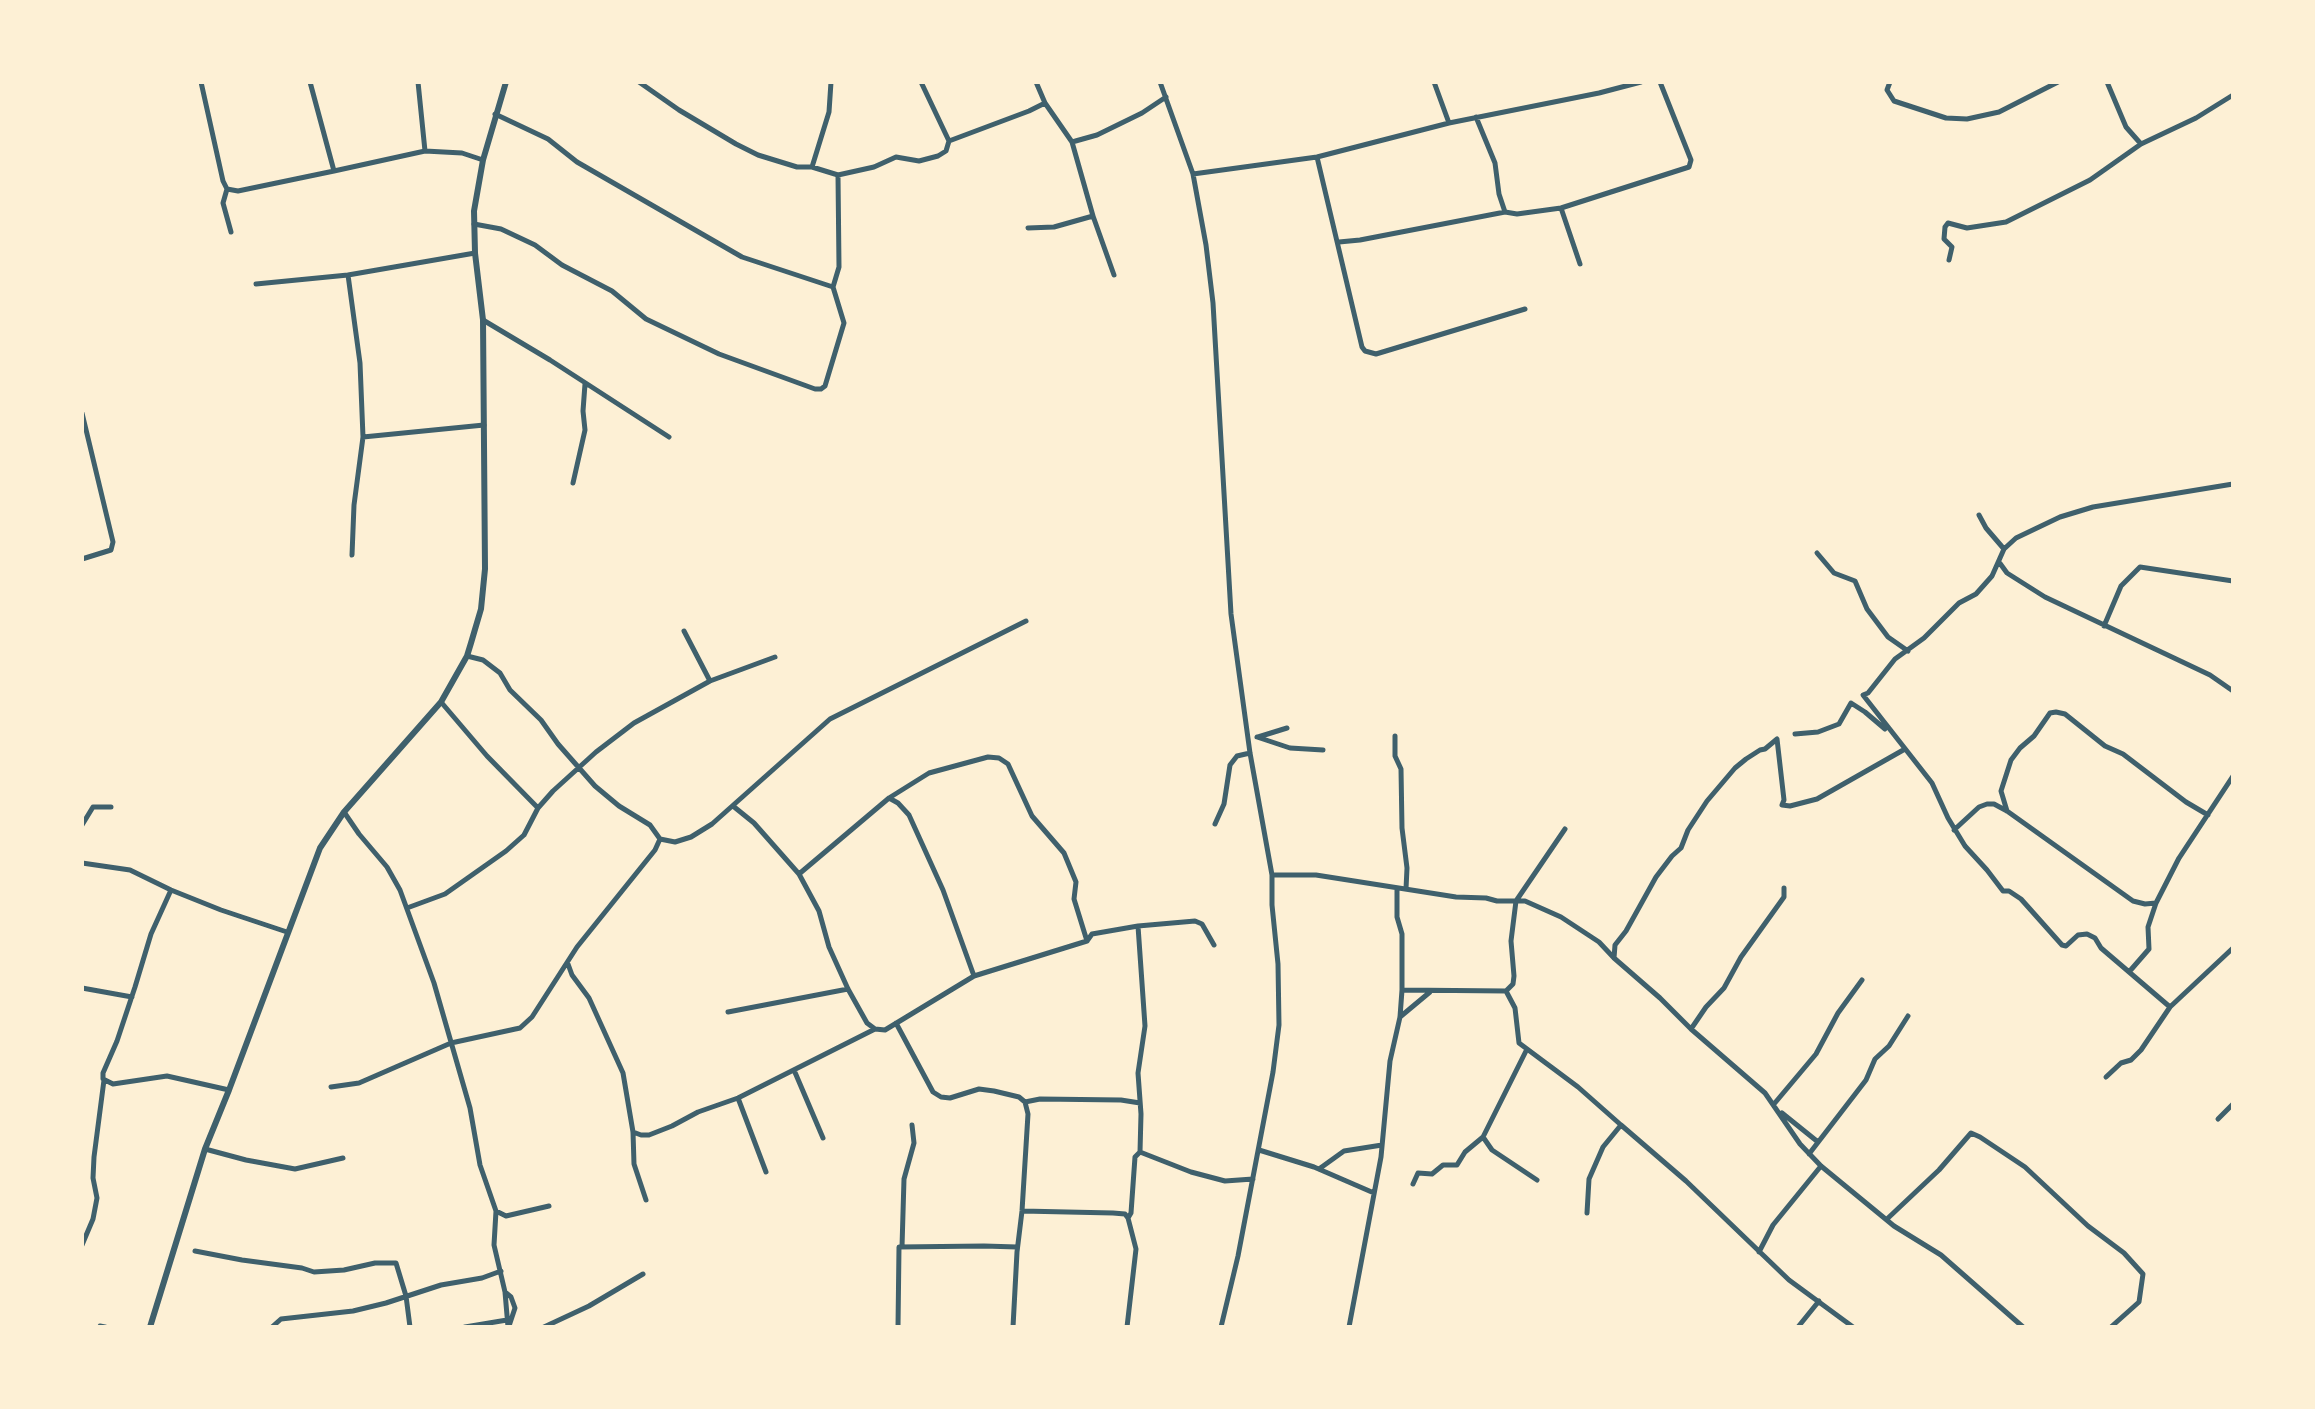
<!DOCTYPE html>
<html>
<head>
<meta charset="utf-8">
<style>
  body { margin:0 }
  #map { position:relative; width:2315px; height:1409px; overflow:hidden; background:#fdf0d5; font-family:Ubuntu,sans-serif }
  canvas { display:block }
  .frame { position:absolute; inset:0; border:84px solid #fdf0d5; pointer-events:none }
</style>
</head>
<body>
<div id="map">
<canvas width="2315" height="1409"></canvas>
<div class="frame"></div>
</div>
<script>
const c = document.querySelector('canvas').getContext('2d');
c.lineJoin = 'round';
function toPath(rows) {
  const path = new Path2D();
  for (const r of rows) {
    path.moveTo(r[0], r[1]);
    for (let i = 2; i < r.length; i += 2) path.lineTo(r[i], r[i + 1]);
  }
  return path;
}
function trace(path, color, width, dash) {
  c.strokeStyle = color;
  c.lineWidth = width;
  c.lineCap = dash ? 'butt' : 'round';
  c.setLineDash(dash || []);
  c.stroke(path);
}
trace(toPath([
  [201,82,223,181,227,189,238,191,334,171],
  [310,82,334,171,425,151,462,153,483,160],
  [418,82,425,151],
  [639,82,679,110,736,144,758,155,797,167,812,167,838,175,874,167,896,157,919,161,938,156,946,151,949,141,921,82],
  [1036,82,1045,103,1072,142,1093,216,1114,275],
  [1160,82,1193,174,1206,245,1213,303,1231,614,1250,753,1272,875,1272,905,1278,964,1279,1025,1273,1072,1238,1256,1221,1327],
  [1434,82,1449,123],
  [1890,82,1887,90,1894,101,1946,118,1967,119,1999,112,2058,82],
  [2107,82,2126,127,2141,144],
  [495,114,548,139,577,162,742,257,833,287],
  [1476,117,1495,163,1499,194,1505,212],
  [949,141,1029,111,1045,103],
  [1072,142,1097,135,1142,113,1166,97],
  [1317,157,1362,347,1365,351,1376,354,1525,309],
  [812,167,829,112,831,82],
  [1193,174,1317,157,1449,123,1599,93,1641,82],
  [227,189,223,203,231,232],
  [1561,208,1580,264],
  [474,224,501,229,535,245,562,265,612,291,646,319,719,354,815,389,821,389,825,386,844,323,833,287,839,267,838,175],
  [1028,228,1054,227,1093,216],
  [1339,242,1360,240,1505,212,1517,214,1561,208,1689,167,1691,160,1660,82],
  [1949,260,1952,247,1944,239,1945,227,1948,223,1967,228,2006,222,2090,180,2141,144,2196,118,2233,95],
  [256,284,348,275],
  [483,320,550,360,669,437],
  [82,413,113,542,111,550,82,559],
  [363,437,484,425],
  [573,483,585,430,583,411,585,384],
  [1979,515,1986,528,2004,549],
  [1817,553,1834,573,1855,581,1867,609,1888,637,1908,651],
  [352,555,354,505,363,437,360,363,348,275,475,253],
  [1999,562,2007,573,2045,597,2210,675,2233,691],
  [2104,626,2121,586,2140,567,2233,581],
  [684,631,710,681],
  [467,656,483,660,500,673,510,690,541,720,558,744,595,786,619,806,650,825,660,839,675,842,691,837,712,824,830,719,1026,621],
  [441,702,487,756,538,808],
  [1795,734,1818,732,1839,724,1851,703,1865,712,1885,729],
  [1395,736,1395,756,1401,769,1402,828,1407,868,1406,889],
  [1257,737,1290,748,1323,750],
  [1258,737,1287,728],
  [889,798,898,803,909,815,943,890,974,976],
  [733,806,754,823,799,874,819,911,829,947,848,989,867,1023,875,1029,885,1030,974,976,1087,941,1092,934,1138,926,1195,921,1202,924,1214,945],
  [2007,811,2001,791,2011,760,2020,748,2034,736,2050,713,2056,712,2065,714,2105,746,2123,754,2186,802,2208,815],
  [344,812,359,834,387,867,400,890,434,983,470,1108,480,1165,496,1211,494,1245,505,1292,508,1327],
  [1215,824,1224,804,1230,765,1237,756,1250,753],
  [82,825,93,807,111,807],
  [1954,830,1979,807,1987,804,1994,804,2007,811,2133,901,2145,904,2156,903],
  [82,863,130,870,171,890,221,910,287,932],
  [799,874,889,798,929,773,988,757,999,758,1008,764,1032,816,1064,853,1076,882,1074,899,1087,941],
  [1272,875,1316,875,1456,897,1486,898,1497,901,1525,901,1561,917,1599,942,1614,958,1660,998,1691,1029,1765,1093,1800,1144,1821,1166,1894,1226,1941,1255,2023,1327],
  [1397,888,1397,917,1402,934,1402,990,1506,991,1513,984,1514,976,1511,941,1516,901,1565,829],
  [171,890,151,934,135,987,117,1041,103,1073,103,1079,113,1084,167,1076,229,1090],
  [407,908,445,894,506,851,524,835,538,808,553,791,596,752,634,723,710,681,775,657],
  [1614,958,1615,945,1626,931,1656,877,1672,856,1681,848,1688,830,1707,801,1735,768,1746,759,1760,750,1765,749,1777,739,1784,800,1782,805,1790,806,1817,799,1905,749],
  [568,964,572,975,589,998,623,1073,633,1132,634,1164,646,1200],
  [2129,972,2149,949,2148,927,2156,903,2179,858,2233,776],
  [82,988,132,997],
  [1506,991,1515,1008,1519,1043,1578,1087,1621,1125,1603,1147,1589,1179,1587,1213],
  [2170,1007,2101,948,2095,938,2087,934,2078,935,2066,946,2062,945,2021,899,2009,891,2003,891,1987,870,1965,846,1948,818,1932,783,1863,695,1868,693,1895,659,1924,638,1959,603,1976,594,1992,576,2004,549,2016,538,2060,517,2093,507,2233,484],
  [728,1012,848,989],
  [1400,1017,1430,992],
  [896,1023,933,1092,941,1097,950,1098,979,1089,994,1091,1019,1097,1025,1102,1028,1114,1022,1211,1017,1252,1013,1327],
  [1691,1029,1706,1007,1724,988,1741,957,1784,897,1784,888],
  [1527,1049,1483,1137,1492,1150,1537,1180],
  [794,1070,823,1138],
  [2106,1077,2121,1063,2131,1060,2141,1050,2170,1007,2233,948],
  [331,1087,359,1083,451,1043,520,1028,532,1017,577,947,655,850,660,839],
  [738,1098,766,1172],
  [1025,1102,1040,1099,1121,1100,1140,1103],
  [1774,1104,1816,1054,1838,1013,1862,980],
  [1782,1113,1818,1142],
  [2218,1119,2233,1104],
  [1621,1125,1686,1181,1789,1280,1853,1327],
  [633,1132,641,1135,649,1135,672,1126,698,1112,738,1098,875,1029],
  [205,1149,246,1160,295,1169,343,1158],
  [1259,1150,1314,1167,1374,1193],
  [1140,1152,1191,1172,1225,1181,1253,1179],
  [1809,1154,1866,1080,1875,1059,1889,1046,1908,1016],
  [1319,1169,1344,1151,1382,1145],
  [1413,1184,1418,1173,1432,1174,1443,1165,1457,1165,1465,1152,1483,1137],
  [496,1211,506,1216,549,1206],
  [1022,1211,1113,1213,1125,1214,1128,1218,1131,1213,1135,1157,1140,1152,1141,1114,1138,1073,1145,1026,1138,926],
  [1887,1219,1939,1170,1971,1133,1980,1137,2025,1167,2088,1226,2124,1253,2143,1274,2139,1302,2111,1327],
  [82,1245,93,1219,97,1198,93,1178,94,1157,104,1080],
  [902,1247,904,1179,914,1143,912,1125],
  [195,1251,242,1260,302,1268,314,1272,344,1270,375,1263,396,1263,406,1296,410,1327],
  [1759,1252,1773,1225,1821,1166],
  [505,1292,511,1297,515,1308,509,1326],
  [102,1327,100,1326,105,1327],
  [272,1327,281,1319,353,1311,386,1303,441,1285,482,1278,501,1271],
  [465,1327,507,1320],
  [544,1327,589,1306,643,1274],
  [898,1327,899,1247,984,1246,1017,1247],
  [1127,1327,1136,1249,1128,1218],
  [1349,1327,1381,1157,1390,1061,1400,1017,1402,990],
  [1798,1327,1819,1301]
]), '#3f606c', 5);
trace(toPath([
  [150,1327,205,1149,229,1090,320,848,344,812,441,702,467,656,471,643,481,609,485,569,483,320,475,253,474,211,483,160,506,82]
]), '#3f606c', 6);
</script>
</body>
</html>
